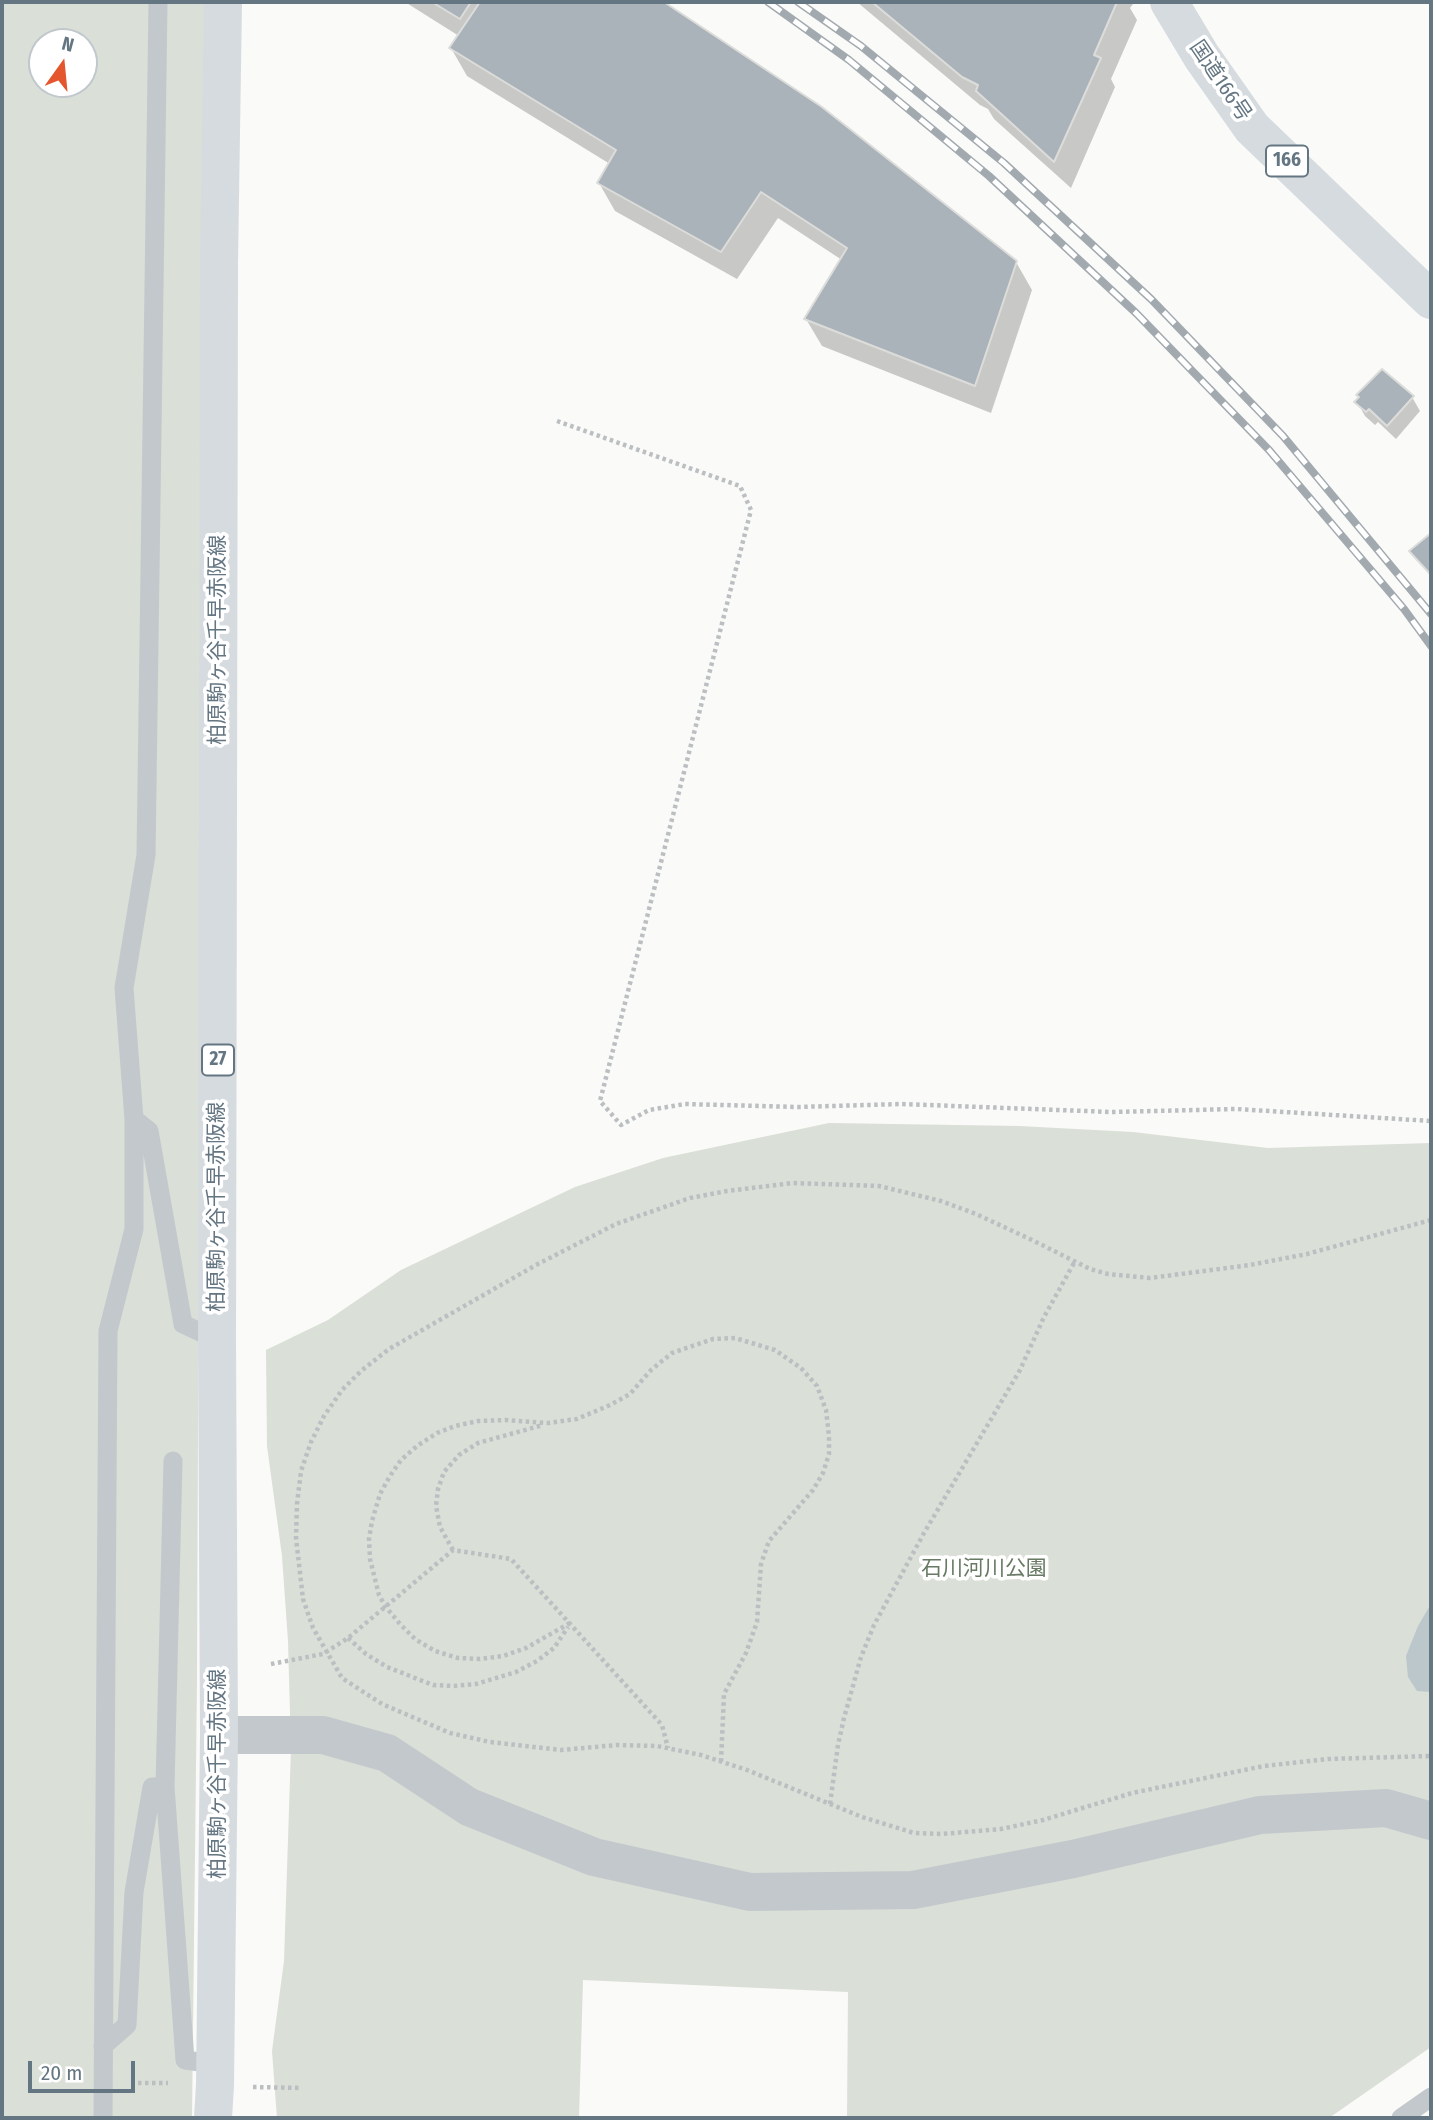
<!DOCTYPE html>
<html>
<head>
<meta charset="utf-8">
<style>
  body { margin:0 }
  #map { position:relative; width:1433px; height:2120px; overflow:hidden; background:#fafaf8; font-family:"Fira Sans Condensed",sans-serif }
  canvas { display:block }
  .frame { position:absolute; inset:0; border:4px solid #657683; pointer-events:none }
  .north { position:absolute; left:28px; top:28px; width:70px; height:70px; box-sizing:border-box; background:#fff; border:2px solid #c1c8cd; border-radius:50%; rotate:15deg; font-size:19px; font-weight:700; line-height:28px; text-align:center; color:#657683 }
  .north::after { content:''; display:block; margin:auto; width:24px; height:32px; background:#e4572e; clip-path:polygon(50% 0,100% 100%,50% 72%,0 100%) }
  .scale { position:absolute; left:28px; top:2061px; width:107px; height:32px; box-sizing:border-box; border:4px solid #657683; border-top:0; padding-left:9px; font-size:21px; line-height:24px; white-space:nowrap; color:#657683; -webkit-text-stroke:5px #fff; paint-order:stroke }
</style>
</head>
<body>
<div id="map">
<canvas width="1433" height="2120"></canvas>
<div class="frame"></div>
<div class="north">N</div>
<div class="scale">20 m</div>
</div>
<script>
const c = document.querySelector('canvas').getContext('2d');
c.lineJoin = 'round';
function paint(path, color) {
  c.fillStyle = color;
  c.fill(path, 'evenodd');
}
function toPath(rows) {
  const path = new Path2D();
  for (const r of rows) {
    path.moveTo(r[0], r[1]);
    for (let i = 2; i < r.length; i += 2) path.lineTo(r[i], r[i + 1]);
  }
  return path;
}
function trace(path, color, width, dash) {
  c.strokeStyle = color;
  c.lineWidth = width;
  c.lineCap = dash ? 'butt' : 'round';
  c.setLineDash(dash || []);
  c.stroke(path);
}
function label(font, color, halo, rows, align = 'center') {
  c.font = font + ' "Fira Sans Condensed","Noto Sans JP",sans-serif';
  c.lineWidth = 7;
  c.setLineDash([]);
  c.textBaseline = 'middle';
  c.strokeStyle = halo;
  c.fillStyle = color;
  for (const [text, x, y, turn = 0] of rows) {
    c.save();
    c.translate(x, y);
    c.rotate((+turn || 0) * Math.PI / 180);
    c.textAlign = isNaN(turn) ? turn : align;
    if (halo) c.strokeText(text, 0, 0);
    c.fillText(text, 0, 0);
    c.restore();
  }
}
paint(toPath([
  [2,2,209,2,200,925,197,1679,192,2118,2,2118],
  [42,42,84,42,84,84,42,84],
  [829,1123,1019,1126,1133,1132,1268,1148,1431,1143,1431,2047,1329,2118,847,2118,848,1992,583,1980,579,2118,277,2118,272,2051,284,1961,291,1748,288,1641,282,1556,267,1446,266,1350,328,1320,401,1270,575,1187,663,1158]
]), '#dadfd7');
paint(toPath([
  [1431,1604,1431,1692,1417,1691,1408,1677,1406,1656,1418,1626]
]), '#bbc7cb');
paint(toPath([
  [405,2,661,2,821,109,1016,262,1032,290,991,413,822,346,806,319,842,260,778,218,737,279,615,211,599,183,610,164,467,76,451,48,459,36],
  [857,2,1131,2,1133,4,1130,8,1137,20,1111,79,1115,87,1071,188,994,119,988,109,980,105],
  [1412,397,1420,411,1396,439,1378,422,1375,425,1365,416,1357,402]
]), '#0003');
const building = toPath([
  [432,2,471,2,460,19,432,2],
  [480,2,664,2,822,107,1017,261,975,386,804,319,847,248,761,192,721,252,597,183,616,150,449,48,480,2],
  [872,2,1117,2,1094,55,1101,58,1054,162,976,91,978,85,962,77,872,2],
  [1382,369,1414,396,1387,426,1369,409,1366,412,1354,402,1359,397,1356,395,1382,369],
  [1431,533,1431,575,1409,551,1431,533]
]);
paint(building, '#aab3b9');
trace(building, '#dcdcda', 2);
trace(toPath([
  [557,421,740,486,751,510,600,1101,621,1125,649,1110,685,1104,798,1107,902,1104,1111,1112,1236,1109,1431,1121],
  [1431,1220,1307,1254,1250,1265,1150,1278,1108,1274,1090,1269,1032,1240,976,1214,941,1201,879,1186,793,1183,727,1191,690,1198,616,1224,536,1265,389,1349,361,1371,342,1390,324,1416,311,1442,301,1471,297,1504,296,1538,303,1599,313,1628,342,1678,382,1704,450,1733,490,1742,561,1750,617,1745,657,1746,701,1755,747,1770,862,1817,914,1833,942,1834,1001,1829,1043,1820,1132,1793,1264,1766,1328,1759,1431,1756],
  [453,1550,440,1527,436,1506,438,1489,444,1472,459,1455,478,1443,543,1425],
  [570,1623,526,1648,503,1656,480,1659,458,1658,435,1651,415,1639,400,1624,385,1606,379,1595,370,1559,369,1539,372,1521,380,1494,390,1476,401,1460,417,1446,437,1433,455,1426,478,1421,505,1420,548,1423,577,1419,610,1405,630,1394,651,1370,672,1353,713,1339,735,1338,775,1350,801,1368,817,1386,826,1410,829,1436,829,1454,823,1473,813,1490,769,1541,761,1564,757,1622,746,1653,724,1694,721,1762],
  [348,1638,366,1654,387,1667,433,1685,453,1686,476,1684,516,1672,537,1661,554,1648,568,1627],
  [271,1664,323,1654,348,1638,453,1550,511,1559,662,1725,668,1748],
  [830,1804,838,1745,844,1718,861,1657,874,1625,924,1533,1020,1370,1044,1317,1074,1263],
  [131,2083,168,2083],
  [253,2087,302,2088]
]), '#bbbfc2', 4.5, [3.5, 3.5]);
trace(toPath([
  [134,1119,149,1131,183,1324,217,1340],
  [173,1461,165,1787,185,2060,215,2064],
  [103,2046,127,2025,134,1892,152,1787,165,1787],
  [103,2118,108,1331,134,1229,134,1119,124,988,146,855,158,2],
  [1401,2118,1431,2097]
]), '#c3c8cc', 19);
trace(toPath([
  [219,1735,323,1735,387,1753,469,1807,594,1857,750,1892,913,1890,1073,1859,1260,1815,1386,1808,1431,1821]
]), '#c3c8cc', 38);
trace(toPath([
  [213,2118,215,2085,219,1735,217,1340,219,264,223,2]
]), '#d6dbdf', 38);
trace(toPath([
  [1169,2,1202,57,1252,128,1431,300]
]), '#d6dbdf', 38);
const rail = toPath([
  [768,2,849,60,989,176,1136,313,1269,450,1404,609,1431,646],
  [798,2,861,46,1004,163,1151,299,1283,436,1431,614]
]);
trace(rail, '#a2aab0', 8);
trace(rail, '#fff', 5, [16]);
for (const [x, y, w] of [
  [1287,161,42],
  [218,1060,32]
]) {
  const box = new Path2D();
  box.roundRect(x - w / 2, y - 15.5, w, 31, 5);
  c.fillStyle = '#fff';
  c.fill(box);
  trace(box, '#657683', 2);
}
label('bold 19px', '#657683', null, [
  ["166",1287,161],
  ["27",218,1060]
]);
label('21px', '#657683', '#fff', [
  ["国道166号",1220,81,56],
  ["柏原駒ヶ谷千早赤阪線",218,640,-90],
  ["柏原駒ヶ谷千早赤阪線",217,1207,-90],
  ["柏原駒ヶ谷千早赤阪線",218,1774,-90]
]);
label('21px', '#687a64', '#fff', [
  ["石川河川公園",984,1569]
]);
</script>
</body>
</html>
